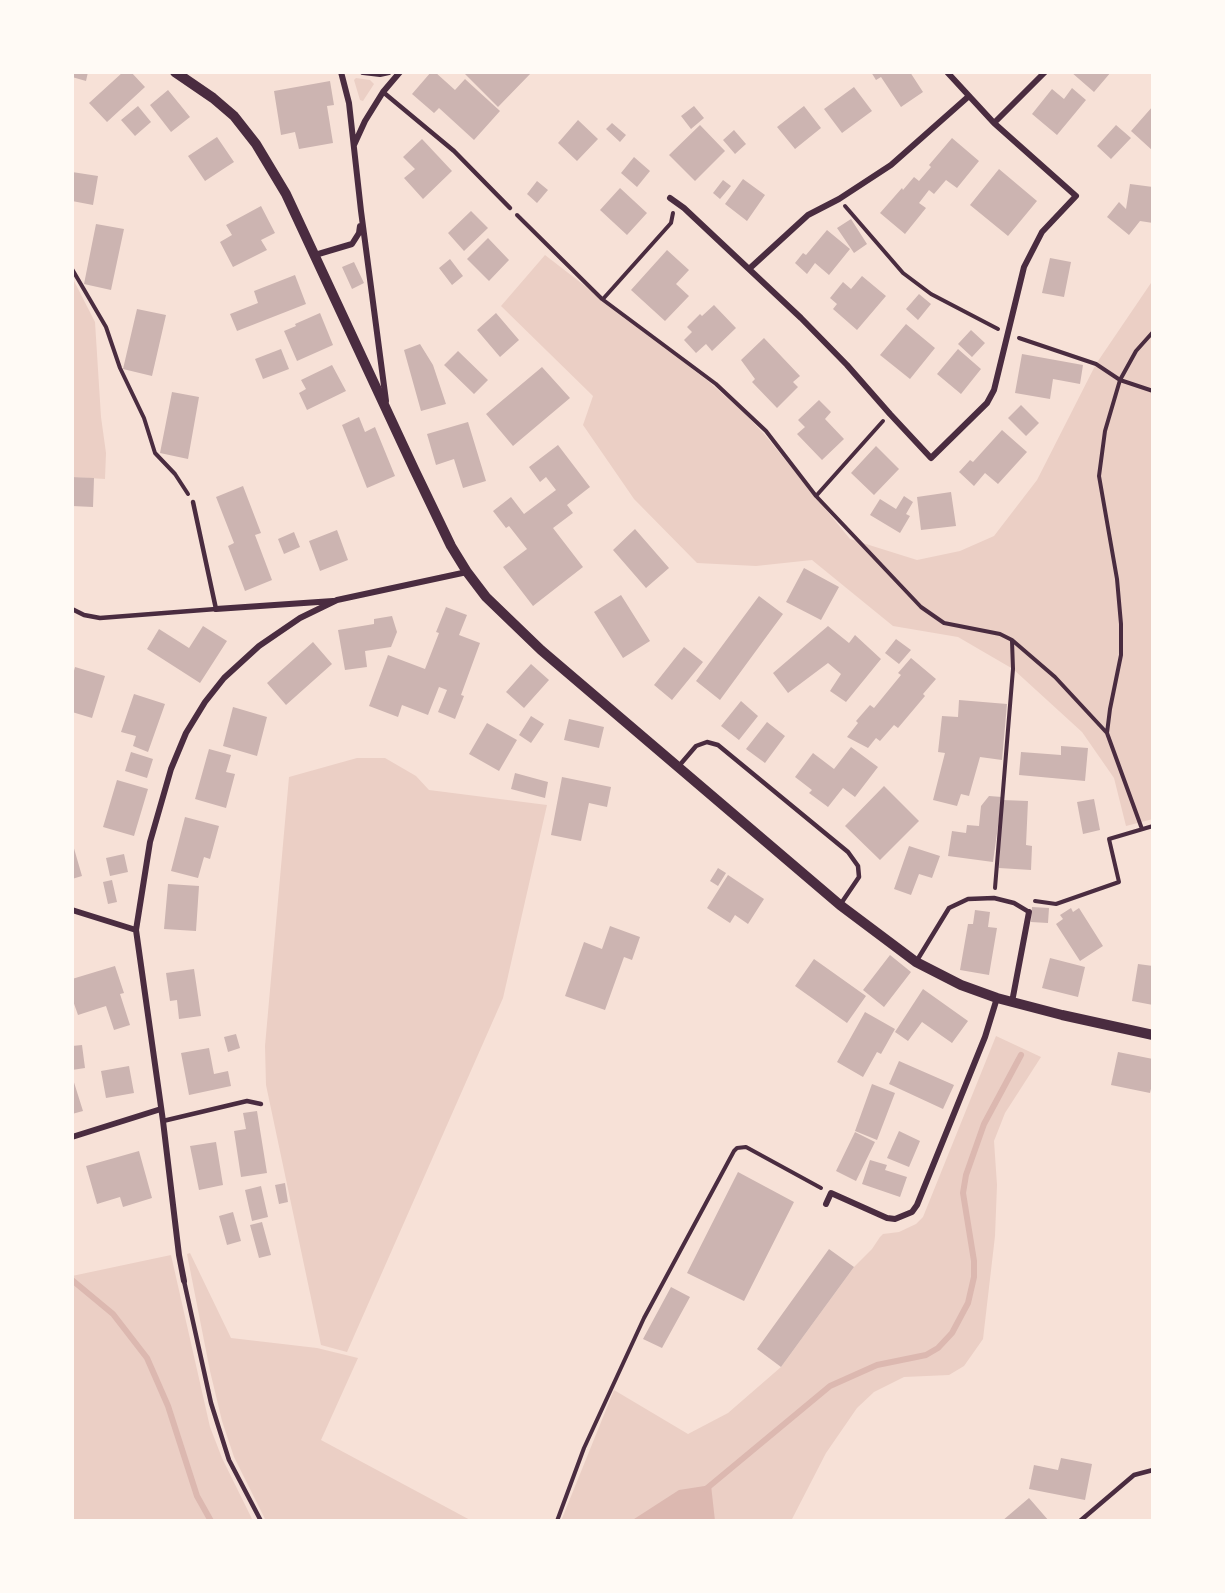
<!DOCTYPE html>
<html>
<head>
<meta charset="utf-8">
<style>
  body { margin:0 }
  #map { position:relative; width:1225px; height:1593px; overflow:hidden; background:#f7e1d7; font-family:Karla,sans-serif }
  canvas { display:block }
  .frame { position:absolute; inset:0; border:74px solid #fffaf5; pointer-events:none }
</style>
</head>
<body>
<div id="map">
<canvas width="1225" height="1593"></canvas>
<div class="frame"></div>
</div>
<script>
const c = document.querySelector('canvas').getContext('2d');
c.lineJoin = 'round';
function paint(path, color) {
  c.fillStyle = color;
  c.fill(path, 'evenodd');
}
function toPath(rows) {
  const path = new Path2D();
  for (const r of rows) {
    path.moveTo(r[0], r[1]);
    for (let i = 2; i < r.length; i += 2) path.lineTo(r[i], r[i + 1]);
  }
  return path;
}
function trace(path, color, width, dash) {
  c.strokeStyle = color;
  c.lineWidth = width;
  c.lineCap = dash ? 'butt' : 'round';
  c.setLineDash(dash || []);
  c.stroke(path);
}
paint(toPath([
  [356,78,370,80,374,84,363,101,360,100,354,80],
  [545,255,708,381,742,411,765,435,850,539,917,560,960,551,994,536,1037,480,1096,364,1153,280,1153,819,1126,826,1114,778,1082,732,1013,669,958,637,893,626,812,560,756,566,697,563,634,499,583,425,593,396,501,306],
  [72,277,95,322,101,417,106,453,105,479,72,477],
  [357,758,385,758,416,776,429,790,547,805,503,998,347,1352,321,1345,266,1085,265,1046,289,777],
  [996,1036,1041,1057,1005,1113,994,1141,997,1185,995,1236,983,1339,964,1366,949,1375,904,1377,874,1392,857,1408,826,1453,791,1521,561,1521,614,1390,688,1434,728,1413,781,1367,854,1267,872,1249,880,1237,883,1234,899,1232,916,1224,923,1217],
  [190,1253,231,1338,317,1348,358,1358,321,1440,472,1521,266,1521,234,1457,222,1421,210,1371,187,1254],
  [171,1255,210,1427,222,1458,253,1521,72,1521,72,1276]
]), '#ebcfc5');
paint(toPath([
  [711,1485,715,1521,631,1521,679,1490]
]), '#dcb8b0');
trace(toPath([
  [72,1280,113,1314,147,1358,168,1406,197,1496,211,1521],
  [706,1489,830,1386,877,1365,926,1355,938,1348,952,1333,968,1303,974,1277,974,1261,963,1193,966,1175,984,1124,1021,1055]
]), '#dcb8b0', 6);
paint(toPath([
  [72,72,88,72,86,81,72,77],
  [123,72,131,72,145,87,107,122,89,103],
  [431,72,435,72,455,90,465,79,500,111,474,140,439,108,434,113,412,94],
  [463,72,532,72,498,107],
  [871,72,910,72,923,92,901,107,881,77,876,80],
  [1071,72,1111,72,1094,92],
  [330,81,334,105,327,106,333,143,299,149,295,132,281,135,274,91],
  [854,87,872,111,842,133,824,109],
  [1072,88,1086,100,1057,135,1032,114,1052,89,1064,99],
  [168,90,190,117,171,132,150,105],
  [138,106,151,122,135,136,121,120],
  [694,106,704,118,691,129,681,116],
  [804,106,821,128,795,149,777,127],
  [1153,106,1153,151,1131,131],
  [578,120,598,139,577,161,558,143],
  [612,123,626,135,620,142,606,129],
  [700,125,725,151,695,181,669,155],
  [1116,125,1131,138,1111,159,1097,146],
  [734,130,746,144,735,154,723,140],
  [217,137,234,162,205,181,188,156],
  [952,138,979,161,957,188,946,180,934,194,929,190,919,203,926,208,905,234,880,213,902,188,903,190,914,177,919,181,931,167,929,165],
  [422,139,452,171,423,199,404,178,415,169,403,157],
  [634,157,650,171,637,187,621,173],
  [999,169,1037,201,1008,236,970,205],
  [72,172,98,176,93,205,72,201],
  [743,179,765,195,747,221,725,204],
  [723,180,731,186,720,199,713,193],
  [537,181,548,190,537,203,527,194],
  [1130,184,1153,187,1153,223,1140,221,1129,235,1107,217,1119,202,1126,209],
  [620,188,647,213,627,235,600,210],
  [261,206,275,233,261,240,267,250,233,267,220,242,232,235,226,225],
  [471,211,488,228,464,251,448,233],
  [851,219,867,244,854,253,837,228],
  [96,224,124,229,111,290,84,284],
  [827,230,850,249,829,275,815,263,807,274,795,263,803,253,806,255],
  [488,238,509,260,489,281,467,259],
  [667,250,689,270,676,284,689,296,665,321,631,290],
  [1050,258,1071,262,1064,297,1042,293],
  [450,259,463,276,452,285,439,268],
  [354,262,364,283,352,289,342,267],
  [295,275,306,304,237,331,230,314,258,303,254,291],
  [862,276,886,296,857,330,833,309,837,304,830,298,843,282,851,289],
  [919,294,931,304,918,320,906,309],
  [714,305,736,328,712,351,706,344,696,353,684,340,692,332,687,327,700,314,702,316],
  [137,309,166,315,152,376,123,369],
  [320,313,333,345,297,361,284,331,296,326,295,324],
  [496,313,519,340,500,357,477,330],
  [906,324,935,348,910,379,880,355],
  [971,330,985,343,972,357,958,344],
  [764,338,800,376,793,382,798,387,777,408,752,382,755,379,741,360],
  [420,344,433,365,446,404,421,411,404,350],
  [281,349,289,369,263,379,255,359],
  [958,349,981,369,961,394,937,374],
  [458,351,488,380,474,394,444,365],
  [1022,354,1083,365,1080,384,1053,379,1050,399,1015,393],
  [332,365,346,391,307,410,299,393,306,389,301,380],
  [542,367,570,398,513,446,486,414],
  [172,392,199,397,188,459,160,453],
  [819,400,831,412,825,419,844,439,822,460,797,434,805,427,798,420],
  [1021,405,1039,423,1026,436,1008,418],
  [359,417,365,432,375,427,395,476,367,488,342,425],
  [468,422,486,481,463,488,454,459,436,465,427,434],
  [1002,430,1027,452,998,484,985,473,974,486,959,472,970,460,973,462],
  [558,445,590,487,567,505,573,513,553,528,583,567,533,606,503,567,527,549,509,526,506,528,493,511,511,497,524,514,556,490,546,477,540,482,529,467],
  [876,446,899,469,874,495,851,473],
  [72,477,94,478,93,507,72,506],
  [243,486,261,533,255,535,272,580,245,591,228,546,234,543,216,497],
  [951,492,956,526,921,530,917,497],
  [904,496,913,502,906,514,910,516,900,533,870,515,880,499,896,509],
  [635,529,669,568,646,588,613,550],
  [337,530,348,560,320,571,309,541],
  [294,532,300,547,284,554,278,539],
  [804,568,839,587,821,620,786,602],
  [621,595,650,641,623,658,594,612],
  [759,596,783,614,720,700,696,681],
  [446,607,467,615,459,635,480,643,461,695,464,696,455,719,438,712,447,690,439,687,428,715,402,705,398,717,369,706,388,655,425,669,439,633,436,632],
  [392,616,397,632,391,647,365,651,367,667,345,670,338,630,374,624,374,619],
  [203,626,227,641,200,683,147,649,159,629,189,648],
  [828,626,849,643,855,635,881,659,846,702,830,691,841,674,828,663,788,693,773,673],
  [896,639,911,650,899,664,885,653],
  [313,642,332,664,286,705,267,683],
  [684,647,703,662,672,700,654,685],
  [911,658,936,679,923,694,925,696,898,728,894,725,880,741,876,738,868,748,847,737,858,723,856,721,870,705,874,708,901,675,898,673],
  [531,664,549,680,524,708,506,692],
  [75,667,105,676,92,718,72,712,72,678],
  [134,694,165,704,148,752,133,746,136,736,121,732],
  [959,700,1007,704,1002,760,980,757,969,796,961,794,957,806,933,800,945,753,938,752,942,716,958,717],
  [741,701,758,716,739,740,721,726],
  [233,707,267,717,257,756,223,746],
  [531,716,544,724,531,743,519,735],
  [569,719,604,727,599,748,564,740],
  [767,722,785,736,765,763,746,749],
  [487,723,517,740,499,771,469,754],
  [1061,746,1088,748,1085,781,1019,775,1021,752,1061,755],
  [851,747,878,767,855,797,843,788,828,807,809,793,812,790,795,777,813,753,834,769],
  [209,749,231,755,226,772,235,774,226,808,195,799],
  [131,752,153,759,147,778,125,771],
  [515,773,548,782,545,798,511,789],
  [562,777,611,787,607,807,589,803,581,841,551,835],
  [117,780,148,789,134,836,103,827],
  [884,786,919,821,880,860,845,826],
  [989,796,1002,797,993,862,948,856,952,831,966,833,967,825,979,826,981,806],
  [1094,799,1100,830,1083,834,1077,802],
  [1002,800,1028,801,1026,845,1032,846,1031,870,999,868],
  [185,817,219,826,210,859,204,857,198,878,171,871],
  [73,845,82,876,72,879,72,846],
  [909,846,940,856,932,878,919,874,911,895,894,889],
  [124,854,128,872,110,876,106,858],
  [718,868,726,873,718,886,710,881],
  [728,875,764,899,748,924,735,915,730,923,707,908],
  [112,880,117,902,108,904,103,882],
  [168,884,199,886,196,931,164,929],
  [1032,907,1049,908,1048,923,1031,922],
  [1071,908,1073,912,1079,908,1103,946,1080,961,1056,924,1063,919,1060,915],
  [975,910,990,912,988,927,997,928,989,975,960,970,968,924,973,924],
  [610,926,640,937,632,960,624,957,605,1010,565,996,584,942,602,949],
  [890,955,911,972,884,1007,863,990],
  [1050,958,1085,967,1078,997,1042,988],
  [814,959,866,996,847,1023,795,986],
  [1138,964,1153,966,1153,1005,1132,1001],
  [115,966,124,993,120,994,130,1025,114,1030,106,1006,78,1015,72,998,72,979],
  [194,969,201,1016,179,1019,177,1000,170,1001,166,973],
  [923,989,968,1021,952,1043,922,1022,908,1041,895,1032],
  [865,1012,895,1029,881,1054,877,1052,863,1077,837,1062],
  [236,1034,240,1048,228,1052,224,1037],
  [82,1045,85,1068,72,1070,72,1046],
  [209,1048,214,1074,228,1071,231,1086,189,1095,181,1053],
  [1118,1052,1153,1059,1153,1080,1150,1093,1111,1085],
  [899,1061,954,1085,943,1109,889,1084],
  [129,1066,134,1093,106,1098,101,1071],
  [72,1076,83,1111,72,1114],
  [872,1084,895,1093,877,1140,855,1131],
  [257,1111,267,1173,241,1177,234,1131,246,1129,243,1113],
  [899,1131,920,1141,909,1167,887,1158],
  [855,1132,875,1142,856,1181,836,1171],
  [216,1142,223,1185,199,1190,190,1146],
  [139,1151,152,1198,123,1207,120,1197,97,1204,86,1166],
  [870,1160,887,1165,885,1170,907,1177,900,1197,862,1184],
  [738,1172,794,1202,744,1301,687,1273],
  [285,1183,288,1202,279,1204,275,1185],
  [261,1186,268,1217,252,1221,245,1190],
  [233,1212,241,1241,227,1245,219,1216],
  [262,1222,271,1255,259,1258,250,1225],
  [829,1249,854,1267,781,1367,757,1349],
  [671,1287,690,1297,662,1348,643,1339],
  [1061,1458,1092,1464,1085,1500,1029,1489,1034,1465,1058,1470],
  [1029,1498,1049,1521,1002,1521]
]), '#ccb4b1');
trace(toPath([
  [845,206,903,273,931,294,998,329],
  [517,215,602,299,716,384,766,431,816,496,921,607,944,623,1000,634,1012,640,1055,677,1107,733],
  [72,269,106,327,120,368,144,418,155,453,175,474,188,494],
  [603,299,671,223,673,213],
  [1019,338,1096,364,1120,380,1153,391],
  [816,496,883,421],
  [1142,829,1107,733,1110,709,1121,655,1121,624,1117,579,1099,476,1105,431,1120,380,1136,351,1153,332],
  [995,888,1013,669,1012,641],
  [1035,901,1056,904,1119,882,1109,839,1153,826],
  [557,1521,584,1448,644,1318,734,1151,737,1148,746,1147,821,1188]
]), '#4a2c40', 4);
trace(toPath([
  [383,92,454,151,510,208],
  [72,609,84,615,100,618,216,609,193,502],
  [678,767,696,746,707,742,718,745,848,852,858,866,859,877,840,905],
  [916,962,949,908,968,899,994,898,1014,903,1029,912],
  [163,1121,247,1101,261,1104],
  [184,1281,211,1403,229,1460,261,1521],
  [1080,1521,1134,1475,1153,1470]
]), '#4a2c40', 4.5);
trace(toPath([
  [341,72,349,103,361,211,386,401],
  [363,72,380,74,389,72],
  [994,123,1045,72],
  [354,145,365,121,383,92,400,72],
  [670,198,684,208,801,318,847,365,890,414,931,458,987,403,994,390,1024,267,1042,232,1076,196,994,123,947,72],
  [315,255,352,244,359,233,360,226],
  [749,269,808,215,839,199,891,165,969,96],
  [216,609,333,601],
  [72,910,136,930],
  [1012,1002,1029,912],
  [72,1137,161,1109],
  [826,1204,831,1193,887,1218,895,1219,912,1212,917,1205,985,1037,997,998],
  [184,1281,179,1255,163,1121,136,930,150,842,171,769,186,733,205,702,224,678,259,646,300,618,337,600,467,572]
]), '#4a2c40', 6);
trace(toPath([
  [175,72,213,98,234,116,256,144,286,194,414,469,451,546,467,572,486,597,541,650,840,905,916,962,961,985,997,998,1062,1015,1153,1035]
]), '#4a2c40', 10);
</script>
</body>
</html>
